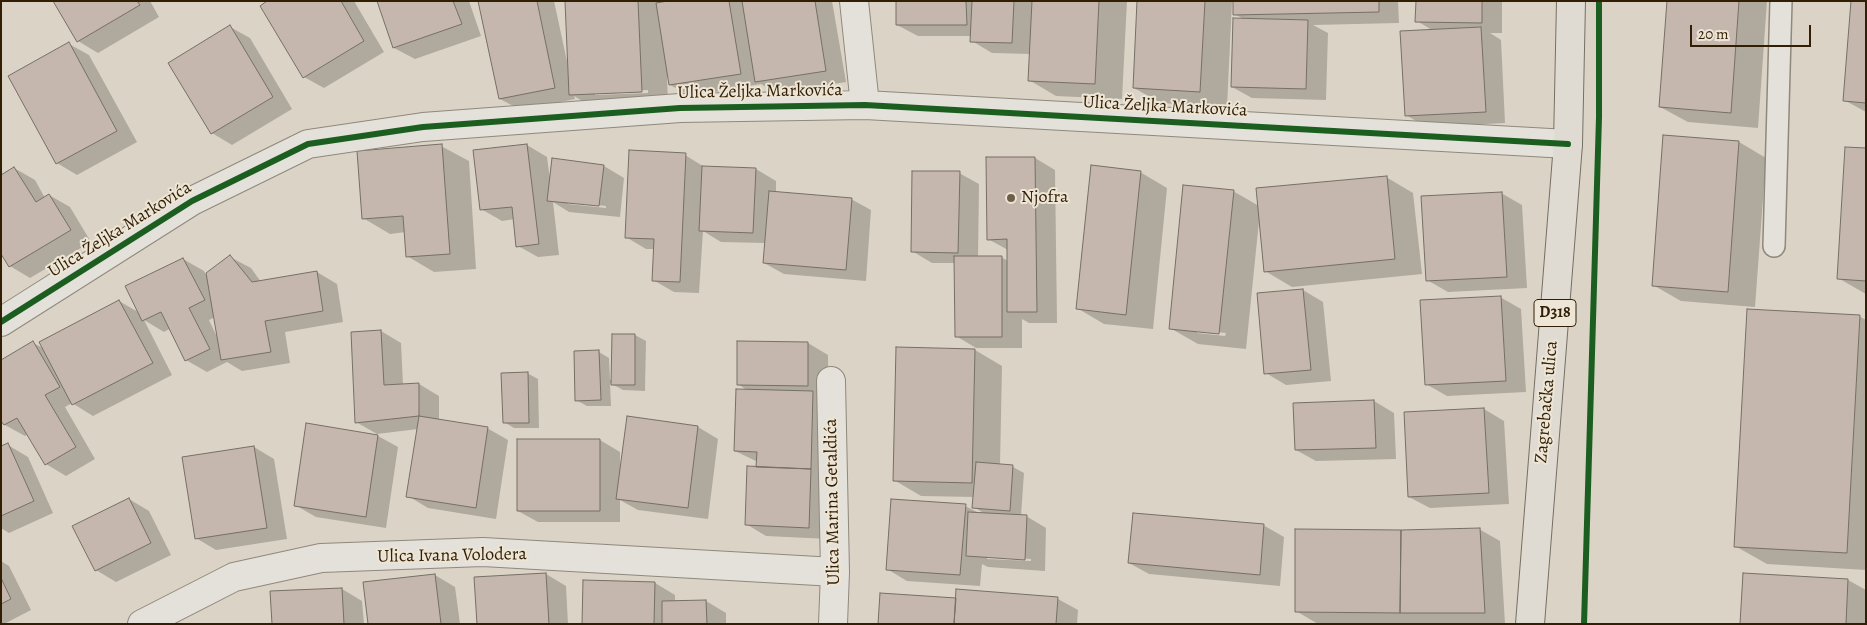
<!DOCTYPE html>
<html>
<head>
<meta charset="utf-8">
<style>
  body { margin:0 }
  #map { position:relative; width:1867px; height:625px; overflow:hidden; background:#dbd4c6; font-family:Alegreya,serif }
  canvas { display:block }
  .frame { position:absolute; inset:0; border:2px solid #321e04; pointer-events:none }
  .scale { position:absolute; left:1690px; top:25px; width:121px; height:22px; box-sizing:border-box; border:2px solid #321e04; border-top:0; padding-left:6px; font-size:15px; line-height:18px; white-space:nowrap; color:#321e04; -webkit-text-stroke:4px #ede5d5; paint-order:stroke }
</style>
</head>
<body>
<div id="map">
<canvas width="1867" height="625"></canvas>
<div class="frame"></div>
<div class="scale">20 m</div>
</div>
<script>
const c = document.querySelector('canvas').getContext('2d');
c.lineJoin = 'round';
function paint(path, color) {
  c.fillStyle = color;
  c.fill(path, 'evenodd');
}
function toPath(rows) {
  const path = new Path2D();
  for (const r of rows) {
    path.moveTo(r[0], r[1]);
    for (let i = 2; i < r.length; i += 2) path.lineTo(r[i], r[i + 1]);
  }
  return path;
}
function trace(path, color, width, dash) {
  c.strokeStyle = color;
  c.lineWidth = width;
  c.lineCap = dash ? 'butt' : 'round';
  c.setLineDash(dash || []);
  c.stroke(path);
}
function label(font, color, halo, rows, align = 'center') {
  c.font = font + ' Alegreya,serif';
  c.lineWidth = 4;
  c.setLineDash([]);
  c.textBaseline = 'middle';
  c.strokeStyle = halo;
  c.fillStyle = color;
  for (const [text, x, y, turn = 0] of rows) {
    c.save();
    c.translate(x, y);
    c.rotate((+turn || 0) * Math.PI / 180);
    c.textAlign = isNaN(turn) ? turn : align;
    if (halo) c.strokeText(text, 0, 0);
    c.fillText(text, 0, 0);
    c.restore();
  }
}
paint(toPath([
  [55,1,150,1,159,17,98,53,78,41],
  [270,1,354,1,384,52,324,88,304,77],
  [378,1,469,1,481,36,415,59,394,48],
  [479,1,554,1,568,66,569,66,566,1,664,1,664,3,676,1,832,1,846,82,776,93,761,84,691,96,670,85,669,75,667,75,668,107,597,110,574,96,575,99,521,110,500,99],
  [648,90,648,93,595,95,595,92],
  [897,1,1127,1,1122,99,1056,96,1029,80,1031,54,992,53,972,41,972,36,918,36,897,25],
  [1139,1,1398,1,1399,23,1313,25,1328,33,1326,100,1252,98,1232,87,1244,19,1234,14,1234,2,1232,2,1227,107,1161,103,1134,88],
  [1417,1,1502,1,1502,33,1490,33,1501,40,1505,123,1426,127,1406,115,1432,30,1417,21],
  [1668,1,1767,1,1758,128,1688,122,1660,107],
  [1866,1,1866,112,1844,100],
  [230,27,250,38,292,109,232,145,212,133],
  [69,44,89,55,137,142,77,175,57,163],
  [1739,142,1766,158,1755,307,1681,301,1653,285],
  [527,145,547,157,550,180,604,166,624,178,620,217,569,212,553,202,559,255,538,257,518,246,515,219,502,221,481,209],
  [568,202,606,206,606,208,568,204],
  [441,146,469,161,476,269,434,272,407,256,406,232,390,234,363,218],
  [1866,149,1866,294,1838,278],
  [685,155,706,168,756,169,776,181,776,193,851,199,871,210,866,281,784,274,764,263,766,243,721,242,703,231,699,293,674,292,653,280,655,249,646,249,626,237],
  [987,158,1035,158,1055,170,1057,323,1029,323,1022,319,1022,348,976,348,956,336,955,263,932,263,912,251,959,173,979,184,978,257,1001,257,1008,261,1008,250,988,239],
  [14,168,35,180,45,198,49,195,70,207,91,242,30,278,10,266],
  [1140,172,1167,188,1153,329,1104,324,1077,308],
  [1386,177,1413,193,1422,274,1292,287,1265,271,1259,221,1246,349,1198,344,1170,328,1233,191,1259,206],
  [1197,330,1226,333,1225,336,1197,333],
  [1501,193,1522,205,1527,288,1448,292,1427,280],
  [230,257,251,268,261,282,317,272,337,284,343,322,285,332,290,363,242,371,227,362,207,372,186,360,171,328,164,332,144,320,172,375,93,416,72,403,65,407,95,459,66,476,46,464,28,434,25,436,5,425,1,418,33,343,43,348,119,301,140,313,183,259,204,271,206,275],
  [215,317,217,337,209,320],
  [1303,290,1323,302,1331,381,1286,385,1266,373],
  [1500,297,1521,309,1526,392,1447,396,1426,384],
  [1859,316,1866,320,1866,570,1767,564,1735,546],
  [381,331,401,343,403,385,419,384,439,396,439,421,487,428,508,440,496,519,428,508,408,496,418,429,377,434,356,422],
  [613,335,635,335,646,341,645,391,623,390,610,383,611,406,587,406,576,400,599,352,609,358,610,380,612,380],
  [808,343,828,355,829,539,766,536,746,524,758,462,735,451,748,391,738,384],
  [897,348,975,350,1002,366,1000,465,1013,467,1024,473,1021,516,1026,516,1046,528,1045,571,988,567,982,564,980,586,907,581,887,569,965,506,979,513,985,514,974,507,975,497,921,496,894,480],
  [987,556,1031,559,1031,561,987,559],
  [527,373,538,379,539,428,514,428,504,422],
  [1374,401,1394,413,1396,459,1316,461,1296,450],
  [1484,409,1504,421,1509,504,1430,508,1409,497,1405,413],
  [628,418,698,427,718,439,708,519,638,510,620,500,620,522,538,522,518,511,600,440,620,452,620,468,622,468],
  [378,436,398,447,386,528,316,517,295,505],
  [8,445,28,457,53,513,9,533,1,528,1,448],
  [254,447,274,459,287,539,216,550,196,538],
  [129,499,149,511,171,555,116,582,96,570],
  [1263,525,1284,537,1280,586,1149,574,1129,563],
  [1479,529,1500,541,1505,624,1318,624,1296,611],
  [1,561,9,566,31,610,4,624,1,624],
  [546,574,566,586,568,624,478,624],
  [1744,574,1848,580,1866,590,1866,624,1742,624],
  [435,575,455,587,460,624,370,624],
  [655,583,675,595,675,602,706,601,726,613,726,624,584,624],
  [342,589,362,601,364,624,273,624,272,592],
  [1058,599,1078,610,1077,624,879,624,957,600]
]), '#0003');
const building = toPath([
  [53,1,137,1,140,5,77,42,53,1],
  [267,1,341,1,364,41,303,78,260,6,267,1],
  [377,1,453,1,462,24,393,48,377,1],
  [478,1,537,1,555,88,499,99,478,1],
  [565,1,638,1,642,92,569,95,565,1],
  [668,1,729,1,741,74,669,85,656,3,668,1],
  [742,1,815,1,826,71,755,82,742,1],
  [896,1,966,1,967,25,896,25,896,1],
  [972,1,1014,1,1012,43,970,42,972,1],
  [1032,1,1099,1,1095,84,1028,81,1032,1],
  [1137,1,1205,1,1200,92,1133,88,1137,1],
  [1233,1,1379,1,1379,12,1233,15,1233,1],
  [1416,1,1482,1,1482,23,1415,22,1416,1],
  [1667,1,1739,1,1731,113,1659,107,1667,1],
  [1851,1,1866,1,1866,103,1843,101,1851,1],
  [1233,18,1308,20,1306,89,1231,87,1233,18],
  [230,25,273,97,211,134,168,63,230,25],
  [1481,27,1486,112,1405,116,1400,31,1481,27],
  [69,42,117,131,56,164,8,76,69,42],
  [1663,135,1739,141,1728,292,1652,286,1663,135],
  [442,144,450,254,406,257,403,216,362,219,357,151,442,144],
  [527,144,539,244,516,247,512,207,480,210,473,150,527,144],
  [1845,147,1866,148,1866,281,1837,279,1845,147],
  [629,150,686,153,680,282,652,281,654,239,625,238,629,150],
  [986,157,1035,157,1037,312,1007,312,1007,239,987,240,986,157],
  [552,158,604,165,599,206,547,201,552,158],
  [1091,165,1141,171,1126,315,1076,309,1091,165],
  [702,166,756,168,753,233,699,231,702,166],
  [14,167,36,202,49,194,71,230,9,267,1,254,1,175,14,167],
  [912,171,960,171,958,253,911,252,912,171],
  [1387,176,1395,259,1264,272,1256,188,1387,176],
  [1183,185,1234,190,1219,334,1169,329,1183,185],
  [769,191,852,198,846,270,763,263,769,191],
  [1502,192,1507,277,1426,281,1421,196,1502,192],
  [230,255,252,282,317,271,323,311,265,321,271,352,221,360,206,273,230,255],
  [954,256,1002,256,1002,337,955,337,954,256],
  [183,258,205,300,189,308,210,349,185,361,161,312,142,321,125,286,183,258],
  [1303,289,1311,370,1264,374,1257,293,1303,289],
  [1501,296,1506,381,1425,385,1420,300,1501,296],
  [119,300,153,363,72,405,39,342,119,300],
  [1747,309,1860,315,1847,553,1734,547,1747,309],
  [381,330,384,385,419,383,419,416,355,423,351,332,381,330],
  [612,334,635,334,635,385,611,385,612,334],
  [33,341,60,387,45,395,76,447,45,465,17,418,4,425,1,421,1,360,33,341],
  [737,341,808,342,808,386,737,385,737,341],
  [896,347,975,349,972,483,893,481,896,347],
  [599,350,601,400,575,401,574,351,599,350],
  [528,372,529,423,503,423,501,373,528,372],
  [736,389,813,391,811,469,756,467,757,452,734,451,736,389],
  [1374,400,1376,448,1295,450,1293,403,1374,400],
  [1484,408,1489,493,1408,497,1404,412,1484,408],
  [419,416,488,427,476,508,406,497,419,416],
  [627,416,698,426,688,508,616,499,627,416],
  [306,423,378,435,366,517,294,506,306,423],
  [517,439,600,439,600,511,517,511,517,439],
  [8,443,34,501,1,516,1,446,8,443],
  [254,446,267,528,195,539,182,457,254,446],
  [976,462,1013,465,1010,511,972,508,976,462],
  [747,466,811,469,809,528,745,525,747,466],
  [129,498,151,543,95,571,72,526,129,498],
  [891,499,966,504,960,575,886,570,891,499],
  [968,512,1027,515,1025,560,966,556,968,512],
  [1133,513,1264,524,1260,575,1128,563,1133,513],
  [1480,528,1485,613,1400,613,1401,530,1480,528],
  [1295,529,1401,530,1400,613,1295,612,1295,529],
  [546,573,549,624,477,624,474,577,546,573],
  [1743,573,1848,579,1846,624,1740,624,1743,573],
  [435,574,441,624,368,624,363,582,435,574],
  [1,578,11,599,1,604,1,578],
  [583,580,655,582,654,624,582,624,583,580],
  [342,588,344,624,272,624,270,591,342,588],
  [956,589,1058,597,1056,624,954,624,956,589],
  [880,593,956,598,954,624,878,624,880,593],
  [706,600,707,624,662,624,662,601,706,600]
]);
paint(building, '#c6b7ae');
trace(building, '#766f64', 1);
const service = toPath([
  [1774,246,1781,1]
]);
const minor = toPath([
  [854,1,865,105],
  [1,322,192,201,308,144,423,127,680,108,865,105,1568,144],
  [831,381,835,572,833,624],
  [142,624,234,577,321,558,483,552,835,572]
]);
const primary = toPath([
  [1530,624,1568,144,1571,1]
]);
trace(service, '#8f887c', 24);
trace(minor, '#8f887c', 30);
trace(primary, '#766f64', 30);
trace(service, '#e4e0da', 21);
trace(minor, '#e4e0da', 28);
trace(primary, '#dfdbd3', 28);
trace(toPath([
  [1,322,192,201,308,144,423,127,680,108,865,105,1568,144],
  [1584,624,1599,117,1599,1]
]), '#1b5e20', 6);
for (const [x, y, r, color] of [
  [1011,198,5,"#6d5e48"]
]) {
  const dot = new Path2D();
  dot.arc(x, y, r, 0, 2 * Math.PI);
  c.fillStyle = color;
  c.fill(dot);
  trace(dot, '#ede5d5', 2);
}
for (const [x, y, w] of [
  [1555,313,42]
]) {
  const box = new Path2D();
  box.roundRect(x - w / 2, y - 13.5, w, 27, 4);
  c.fillStyle = '#ede5d5';
  c.fill(box);
  trace(box, '#321e04', 1);
}
label('bold 16px', '#321e04', null, [
  ["D318",1555,313]
]);
label('18px', '#321e04', '#ede5d5', [
  ["Ulica Željka Markovića",760,92,-1],
  ["Ulica Željka Markovića",1165,107,3],
  ["Ulica Željka Markovića",120,230,-32],
  ["Zagrebačka ulica",1547,402,-85],
  ["Ulica Marina Getaldića",833,502,-91],
  ["Ulica Ivana Volodera",452,556,-1]
]);
label('18px', '#321e04', '#ede5d5', [
  ["Njofra",1021,198]
], 'left');
</script>
</body>
</html>
